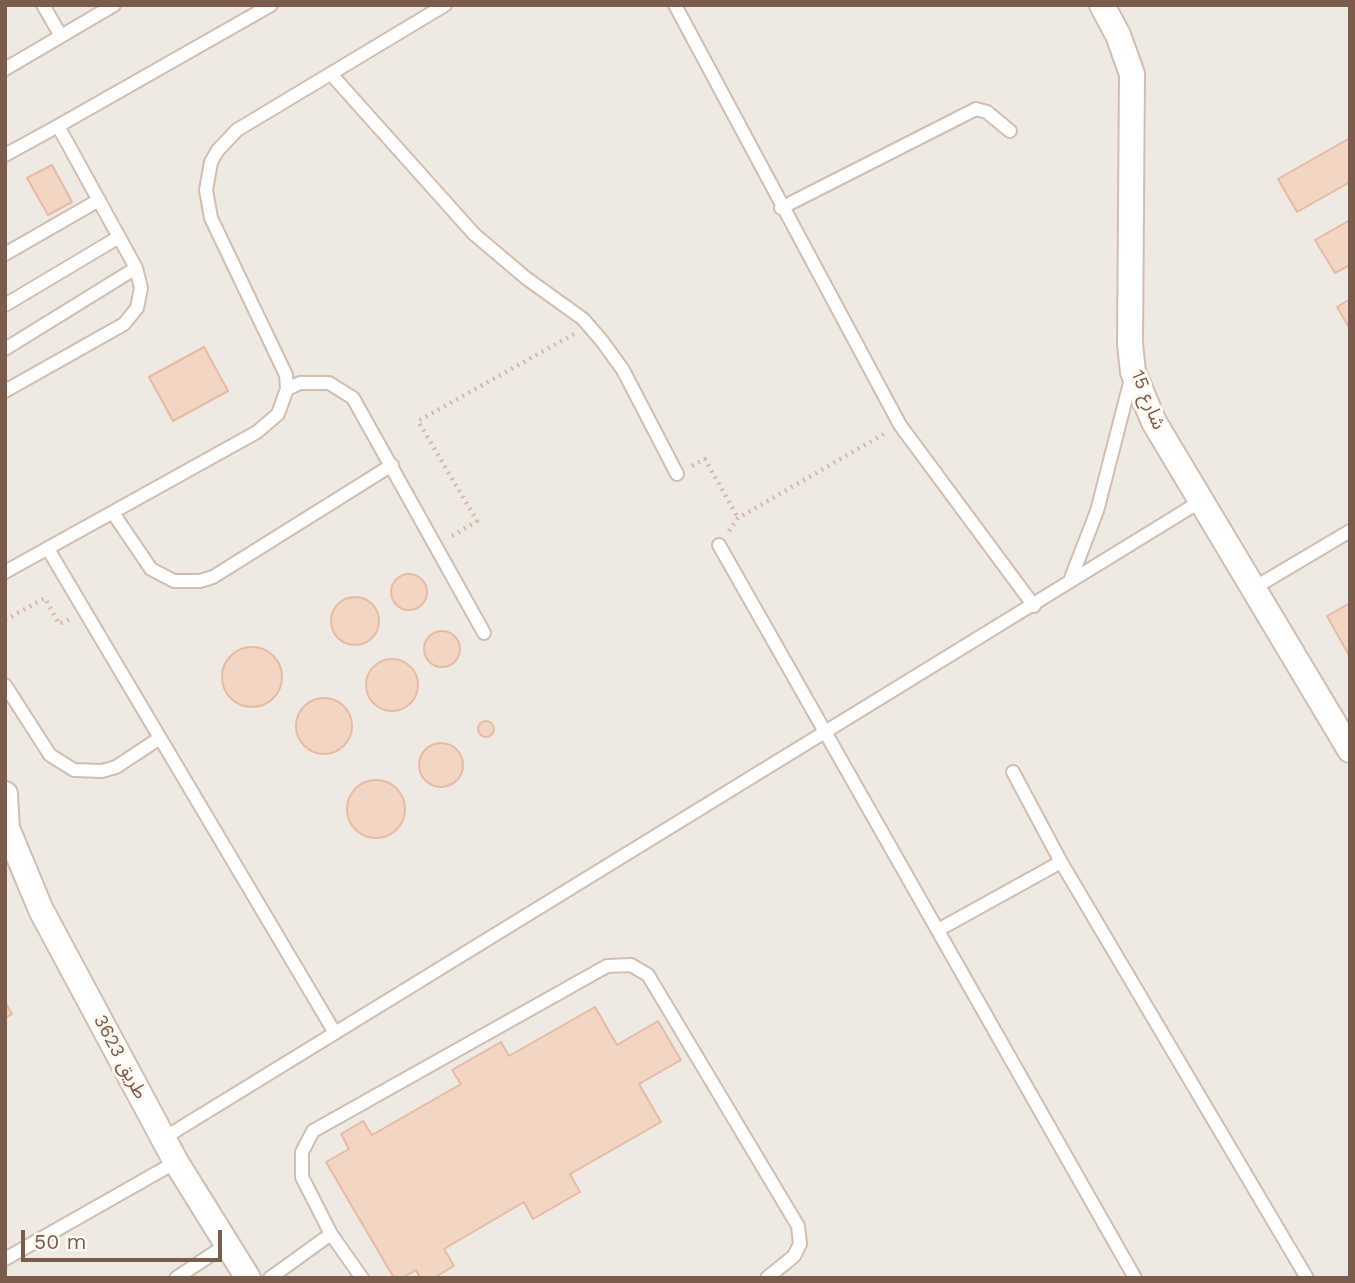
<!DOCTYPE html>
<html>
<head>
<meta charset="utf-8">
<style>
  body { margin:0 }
  #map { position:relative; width:1355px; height:1283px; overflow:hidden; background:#fdf6ec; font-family:"Work Sans",sans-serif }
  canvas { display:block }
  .frame { position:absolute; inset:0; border:7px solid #7a5c4d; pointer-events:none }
  .scale { position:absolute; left:21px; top:1230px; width:201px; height:32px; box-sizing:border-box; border:4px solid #7a5c4d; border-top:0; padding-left:9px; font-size:21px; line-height:24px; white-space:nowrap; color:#7a5c4d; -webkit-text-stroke:5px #fffaf3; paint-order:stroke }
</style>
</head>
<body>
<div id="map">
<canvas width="1355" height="1283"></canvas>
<div class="frame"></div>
<div class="scale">50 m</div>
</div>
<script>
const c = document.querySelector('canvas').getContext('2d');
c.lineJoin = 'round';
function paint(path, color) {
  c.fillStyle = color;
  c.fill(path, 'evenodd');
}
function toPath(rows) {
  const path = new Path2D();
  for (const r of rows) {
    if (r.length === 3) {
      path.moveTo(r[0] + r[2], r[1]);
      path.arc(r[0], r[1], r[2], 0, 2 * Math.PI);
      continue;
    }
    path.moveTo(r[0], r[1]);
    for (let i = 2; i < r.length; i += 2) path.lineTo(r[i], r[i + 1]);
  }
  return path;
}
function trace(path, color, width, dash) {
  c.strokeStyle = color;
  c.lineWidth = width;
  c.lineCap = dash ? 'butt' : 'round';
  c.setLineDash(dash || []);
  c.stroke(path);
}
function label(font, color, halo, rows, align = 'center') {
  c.font = font + ' "Work Sans","Noto Sans Arabic",sans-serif';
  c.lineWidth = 6;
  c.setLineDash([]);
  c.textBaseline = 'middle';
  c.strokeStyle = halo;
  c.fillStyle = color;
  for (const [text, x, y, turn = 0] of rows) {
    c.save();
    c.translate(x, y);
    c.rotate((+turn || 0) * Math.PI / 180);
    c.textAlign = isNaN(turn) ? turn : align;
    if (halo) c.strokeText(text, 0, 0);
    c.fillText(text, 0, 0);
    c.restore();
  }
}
paint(toPath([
  [5,5,1350,5,1350,1278,5,1278]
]), '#efe9e4');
const building = toPath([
  [1350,138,1350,182,1297,212,1278,179,1350,138],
  [52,165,72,202,48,215,27,178,52,165],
  [1350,220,1350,265,1335,273,1315,240,1350,220],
  [1350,299,1350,329,1337,307,1350,299],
  [204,347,228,391,173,421,149,377,204,347],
  [409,592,18],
  [355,621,24],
  [1350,603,1350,657,1327,616,1350,603],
  [442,649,18],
  [252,677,30],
  [392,685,26],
  [324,726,28],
  [486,729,8],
  [441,765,22],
  [376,809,29],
  [5,1002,12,1014,5,1018,5,1002],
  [595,1007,617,1045,658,1021,681,1060,639,1084,661,1122,570,1174,580,1192,533,1219,524,1202,444,1249,454,1266,434,1278,420,1278,416,1270,402,1278,394,1278,326,1162,349,1149,341,1134,363,1121,372,1135,461,1084,452,1070,501,1042,509,1056,595,1007]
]);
paint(building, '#f3d5c3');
trace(building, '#e6bba3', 2);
const service = toPath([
  [43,5,61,36],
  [675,5,900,425,1034,606],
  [5,69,114,5],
  [331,74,474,234,526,278,583,319,602,341,623,370,677,474],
  [58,126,271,5],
  [5,155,58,126,136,268,141,288,137,308,124,324,5,391],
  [781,208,976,109,987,112,1010,131],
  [5,254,99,200],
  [5,305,119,237],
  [5,349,136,268],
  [287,389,300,383,329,383,353,398,484,633],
  [113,513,151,569,174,581,200,581,213,577,392,465],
  [719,545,1135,1278],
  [48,549,335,1033],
  [5,572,257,432,278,414,287,389,286,375,211,218,206,190,211,162,218,150,237,130,445,5],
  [1070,581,1097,511,1132,375],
  [1254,588,1350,531],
  [5,685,50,755,74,770,102,771,116,767,160,738],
  [1013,772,1061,862,1307,1278],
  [938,930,1061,862],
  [164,1138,1201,501],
  [5,1259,176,1162],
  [176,1278,226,1245],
  [270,1278,331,1234],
  [362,1278,331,1234,302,1177,302,1152,313,1131,607,966,631,965,648,975,798,1226,800,1244,794,1256,767,1278]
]);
const minor = toPath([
  [1102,5,1118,35,1132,74,1130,344,1133,372,1154,422,1350,750],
  [5,794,7,828,41,910,176,1162,248,1278]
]);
trace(service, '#d1beb0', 16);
trace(minor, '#d1beb0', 28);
trace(toPath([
  [692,466,705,459,738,518],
  [729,531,738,518,884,434],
  [452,536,477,521,418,421,574,334],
  [5,620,45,598,59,624,70,619]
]), '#d9b8a5', 4.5, [2, 5]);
trace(service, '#fff', 12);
trace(minor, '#fff', 24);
label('19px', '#7a5c4d', '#fffaf3', [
  ["شارع 15",1148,400,68],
  ["طريق 3623",120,1057,62]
]);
</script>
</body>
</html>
